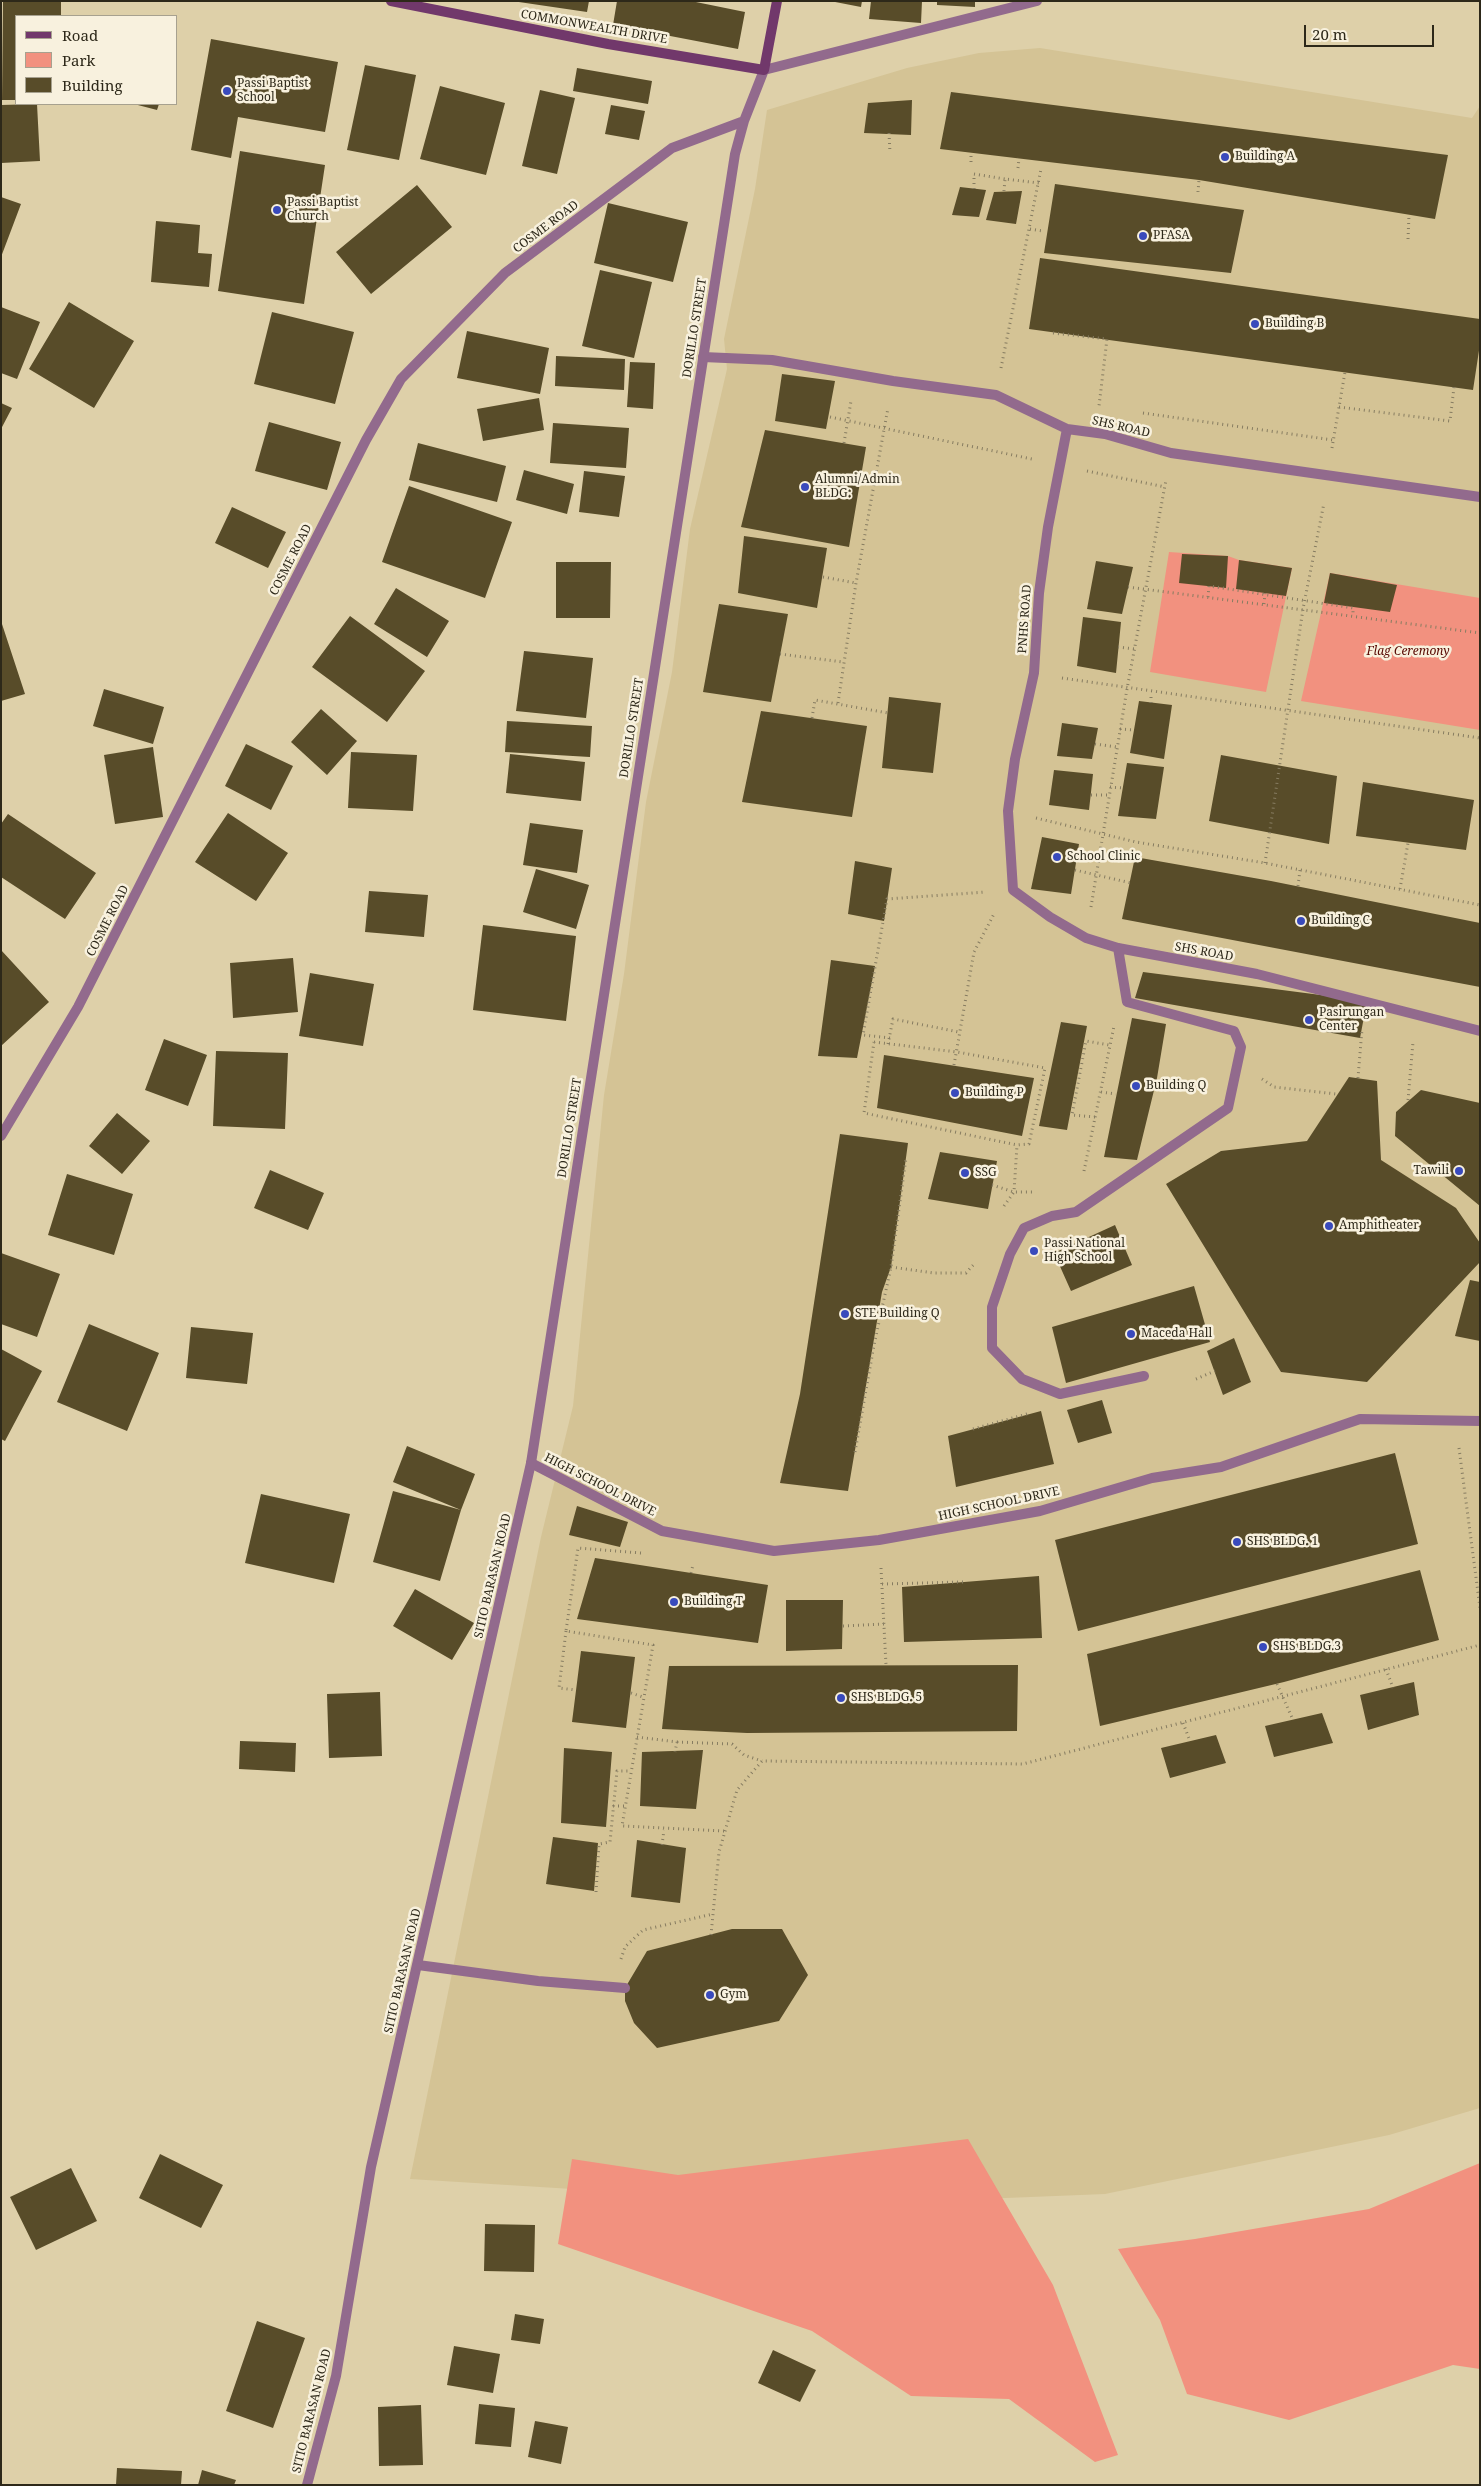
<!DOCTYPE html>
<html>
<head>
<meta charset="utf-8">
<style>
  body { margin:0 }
  #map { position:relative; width:1481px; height:2486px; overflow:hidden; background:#ded0a9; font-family:"Noto Serif",serif }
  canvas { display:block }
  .frame { position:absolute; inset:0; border:2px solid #2d2819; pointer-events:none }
  .legend { position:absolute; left:15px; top:15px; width:162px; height:90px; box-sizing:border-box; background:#f8f1de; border:1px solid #a7a18f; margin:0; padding:6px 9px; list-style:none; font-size:15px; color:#2d2819 }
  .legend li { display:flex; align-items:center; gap:10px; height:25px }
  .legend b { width:25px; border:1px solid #a7a18f }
  .scale { position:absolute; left:1304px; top:25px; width:130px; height:22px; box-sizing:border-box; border:2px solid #2d2819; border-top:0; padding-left:6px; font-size:15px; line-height:18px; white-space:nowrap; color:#2d2819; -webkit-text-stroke:4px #f8f1de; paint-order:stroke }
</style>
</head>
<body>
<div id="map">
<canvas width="1481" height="2486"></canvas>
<div class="frame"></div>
<ul class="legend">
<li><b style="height:6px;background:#71386b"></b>Road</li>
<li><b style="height:14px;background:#f2917f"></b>Park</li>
<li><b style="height:14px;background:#584c29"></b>Building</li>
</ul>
<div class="scale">20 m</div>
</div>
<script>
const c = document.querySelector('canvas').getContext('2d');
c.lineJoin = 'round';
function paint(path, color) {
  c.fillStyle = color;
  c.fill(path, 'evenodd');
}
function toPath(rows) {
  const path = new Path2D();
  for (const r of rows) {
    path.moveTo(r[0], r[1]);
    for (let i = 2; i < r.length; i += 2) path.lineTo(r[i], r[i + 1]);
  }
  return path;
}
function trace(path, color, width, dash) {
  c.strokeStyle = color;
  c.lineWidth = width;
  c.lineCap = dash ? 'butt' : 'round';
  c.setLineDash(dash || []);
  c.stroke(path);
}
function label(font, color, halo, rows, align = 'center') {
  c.font = font + ' "Noto Serif",serif';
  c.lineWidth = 5;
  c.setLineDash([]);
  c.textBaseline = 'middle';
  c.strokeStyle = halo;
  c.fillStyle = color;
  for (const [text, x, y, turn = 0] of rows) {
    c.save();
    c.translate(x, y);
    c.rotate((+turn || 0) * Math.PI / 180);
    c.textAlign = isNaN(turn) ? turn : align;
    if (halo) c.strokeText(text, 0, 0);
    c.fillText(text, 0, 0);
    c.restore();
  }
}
paint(toPath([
  [1040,48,1472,118,1480,106,1480,2108,1389,2135,1105,2194,832,2205,410,2179,541,1537,573,1406,604,1095,624,974,646,802,672,672,690,529,727,369,724,339,755,189,767,110,907,68,979,53]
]), '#d4c395');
paint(toPath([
  [1169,552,1228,556,1239,560,1292,568,1266,692,1150,672],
  [1330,573,1480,598,1480,730,1301,701],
  [968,2139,1053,2285,1118,2455,1095,2462,1009,2399,911,2396,812,2331,558,2244,572,2159,678,2175],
  [1480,2163,1480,2369,1453,2365,1289,2420,1187,2394,1160,2320,1118,2249,1195,2239,1369,2209]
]), '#f2917f');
paint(toPath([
  [3,1,61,1,61,16,16,16,16,100,2,100],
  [512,1,589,1,587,12],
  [617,1,691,1,745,12,738,49,613,25],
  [830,1,862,1,861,7],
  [871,1,922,1,921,23,869,19],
  [937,1,975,1,975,7,937,5],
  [211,39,338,62,325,132,238,117,231,158,191,150],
  [365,65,416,75,399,160,347,150],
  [577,68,652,81,648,104,573,91],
  [440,86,505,103,486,175,420,159],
  [540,90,575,98,557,174,522,166],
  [951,92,1448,155,1435,219,1199,180,940,149],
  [912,100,911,135,864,133,868,103],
  [37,104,40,161,1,163,1,105],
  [134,104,159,104,157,110],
  [611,105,645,111,639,140,605,134],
  [240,151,325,165,304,304,218,291],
  [1055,184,1244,210,1231,273,1044,253],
  [417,185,452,227,371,294,336,252],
  [960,187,986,190,979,217,952,215],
  [1022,191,1016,224,986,220,994,192],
  [1,197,21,204,1,257],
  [608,203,688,222,673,282,594,263],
  [156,221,200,225,198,253,212,254,209,287,151,282],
  [1040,258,1480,319,1480,344,1473,390,1029,329],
  [600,270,652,282,634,358,582,346],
  [69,302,134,341,94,408,29,369],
  [1,307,40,322,17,379,1,373],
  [272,312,354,332,335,404,254,384],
  [467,331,549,348,540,394,457,378],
  [556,356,625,359,624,390,555,386],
  [630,362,655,363,653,409,627,407],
  [782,374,835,381,826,429,775,421],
  [539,398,544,430,483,441,477,409],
  [1,403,12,408,1,429],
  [269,422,341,442,327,490,255,471],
  [553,423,629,428,626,468,550,463],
  [765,430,866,447,849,547,741,527],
  [418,443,506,466,497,502,409,480],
  [524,470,574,484,567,514,516,500],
  [584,471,625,476,619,517,579,512],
  [409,486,512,522,485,598,382,562],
  [232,507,286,532,268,568,215,543],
  [744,536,827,548,817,608,738,593],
  [1182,554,1228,556,1226,588,1179,583],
  [1239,560,1292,568,1286,596,1236,589],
  [1096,561,1133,567,1122,614,1087,609],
  [556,562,611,562,610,618,556,618],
  [1330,573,1397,585,1390,612,1324,603],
  [396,588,449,621,427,657,374,624],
  [719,604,788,614,771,702,703,692],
  [350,616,425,671,387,722,312,667],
  [1083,617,1121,622,1116,673,1077,666],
  [1,621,25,694,1,701],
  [524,651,593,658,586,718,516,711],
  [104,689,164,707,153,744,93,726],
  [889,697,941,703,933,773,882,768],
  [1139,701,1172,705,1164,759,1130,753],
  [321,709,357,741,327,775,291,742],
  [761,711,867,726,852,817,742,802],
  [507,721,592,726,590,757,505,752],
  [1062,723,1098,728,1092,759,1057,756],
  [246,744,293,766,271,810,225,786],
  [153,747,163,817,115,824,104,755],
  [351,752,417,755,413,811,348,808],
  [510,754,585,762,581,801,506,793],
  [1221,755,1337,776,1329,844,1209,821],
  [1127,763,1164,767,1156,819,1118,816],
  [1054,770,1093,774,1089,810,1049,805],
  [1363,782,1474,800,1466,850,1356,836],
  [228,813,288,853,256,901,195,862],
  [8,814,96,873,65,919,1,877,1,824],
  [530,823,583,830,577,873,523,865],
  [1042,837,1079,844,1071,894,1031,889],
  [1135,857,1271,881,1480,923,1480,987,1122,919],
  [855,861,892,868,884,921,848,914],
  [536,869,589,885,576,929,523,912],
  [369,891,428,895,424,937,365,932],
  [483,925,576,936,566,1021,473,1010],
  [1,950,49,1002,1,1046],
  [293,958,298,1012,233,1018,230,963],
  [831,960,875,966,857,1058,818,1056],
  [1143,972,1367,1001,1360,1038,1135,998],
  [310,973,374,984,363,1046,299,1036],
  [1132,1018,1166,1024,1157,1078,1137,1160,1104,1157],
  [1061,1022,1087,1026,1067,1130,1039,1126],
  [164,1039,207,1055,188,1106,145,1090],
  [216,1051,288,1053,285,1129,213,1126],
  [884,1055,1034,1078,1022,1136,877,1108],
  [1349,1077,1377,1081,1381,1160,1456,1208,1480,1243,1480,1262,1367,1382,1281,1372,1166,1184,1221,1151,1307,1141],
  [1421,1090,1480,1103,1480,1206,1395,1136,1396,1112],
  [117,1113,150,1141,122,1174,89,1146],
  [840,1134,908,1143,891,1267,882,1292,848,1491,780,1483,800,1394],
  [940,1152,997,1161,988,1209,928,1199],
  [270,1170,324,1193,308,1230,254,1208],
  [67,1174,133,1194,114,1255,48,1235],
  [1115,1225,1132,1265,1071,1291,1054,1253],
  [1,1253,60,1274,37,1337,1,1324],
  [1470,1280,1480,1282,1480,1341,1455,1336],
  [1194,1286,1210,1342,1066,1383,1052,1327],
  [89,1324,159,1353,127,1431,57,1402],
  [191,1327,253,1333,247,1384,186,1378],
  [1234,1338,1251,1382,1223,1395,1207,1351],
  [1,1349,42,1371,5,1441,1,1439],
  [1102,1400,1112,1433,1078,1443,1067,1410],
  [1041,1411,1054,1464,956,1487,948,1436],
  [407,1446,475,1474,461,1510,393,1482],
  [1395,1453,1418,1544,1078,1631,1055,1540],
  [393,1491,461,1510,440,1581,373,1562],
  [261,1494,350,1514,334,1583,245,1563],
  [577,1506,628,1522,620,1547,569,1535],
  [595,1558,768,1585,758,1643,577,1619],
  [1420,1570,1439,1640,1284,1682,1100,1726,1087,1654],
  [1039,1576,1042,1638,904,1642,902,1587],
  [415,1589,474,1623,452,1660,393,1626],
  [786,1600,843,1600,842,1649,786,1651],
  [581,1651,635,1657,626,1728,572,1722],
  [1018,1665,1017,1731,747,1733,662,1729,669,1666],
  [1414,1682,1419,1715,1368,1730,1360,1695],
  [380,1692,382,1756,329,1758,327,1694],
  [1322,1713,1333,1743,1274,1757,1265,1726],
  [1216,1735,1226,1763,1170,1778,1161,1748],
  [240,1741,296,1743,295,1772,239,1769],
  [564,1748,612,1752,606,1827,561,1823],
  [703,1750,696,1809,640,1806,642,1752],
  [553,1837,598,1843,594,1891,546,1884],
  [637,1840,686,1848,680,1903,631,1897],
  [732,1929,782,1929,808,1975,779,2021,657,2048,634,2023,625,2001,625,1988,647,1951],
  [160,2154,223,2185,201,2228,139,2198],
  [71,2168,97,2221,36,2250,10,2197],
  [485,2224,535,2225,534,2272,484,2271],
  [515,2314,544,2319,540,2344,511,2340],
  [257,2321,305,2338,273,2428,226,2411],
  [454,2346,500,2354,493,2393,447,2385],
  [773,2350,816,2370,800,2402,758,2383],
  [479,2404,515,2408,511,2447,475,2444],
  [421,2405,423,2465,379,2466,378,2407],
  [535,2421,568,2427,561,2464,528,2457],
  [117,2468,182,2471,181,2485,116,2485],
  [202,2470,236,2480,234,2485,198,2485]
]), '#584c29');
trace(toPath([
  [889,133,890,153],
  [971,162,971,153],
  [1018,168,1019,158],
  [974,189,974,174,1005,179],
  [1004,191,1005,179,1039,183],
  [1198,192,1199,180],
  [1030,229,1043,231],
  [1408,239,1409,215],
  [1053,333,1107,339,1099,406],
  [1001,368,1041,169],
  [1339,407,1450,421,1454,387],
  [1143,413,1333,440],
  [830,417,1032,459],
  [844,443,851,401],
  [1332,448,1345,372],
  [1087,471,1165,487],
  [823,577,856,583],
  [1128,587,1480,633],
  [1208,597,1209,586,1353,608,1353,616],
  [1264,604,1265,593],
  [1118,647,1135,649],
  [780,654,843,662],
  [1062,678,1480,738],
  [838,703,856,583,888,408],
  [1151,703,1151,693],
  [812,718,815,700,888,713],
  [1120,729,1134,730],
  [1095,744,1117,747],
  [1110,787,1123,788],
  [1091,795,1109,795],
  [1036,818,1136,842,1265,863,1480,905],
  [1265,863,1303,609,1324,503],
  [1075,870,1131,883],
  [1298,886,1300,870],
  [1400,889,1408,843],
  [1091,907,1127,689,1166,480],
  [890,1038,863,1035,887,899,986,892],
  [874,1042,957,1052,1045,1068,1029,1144,1017,1145,864,1113,874,1042],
  [888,1044,893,1019,959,1032],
  [954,1065,974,952,995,912],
  [1358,1078,1362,1029],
  [1262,1079,1274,1087,1336,1094],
  [1101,1092,1116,1094],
  [1408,1100,1413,1042],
  [1095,1117,1072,1115,1086,1041,1109,1045],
  [1084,1171,1114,1026],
  [992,1185,1014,1192,1034,1192],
  [1004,1206,1014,1192,1017,1145],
  [891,1267,934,1273,966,1273,975,1263],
  [1196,1379,1215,1371],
  [973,1429,1027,1414,1027,1410],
  [1459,1448,1480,1608],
  [855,1452,874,1345,891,1267,906,1158],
  [641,1553,578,1548,566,1631,653,1645,622,1826,725,1831],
  [881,1568,886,1665],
  [691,1573,693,1565],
  [882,1584,963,1582],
  [843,1626,884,1624],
  [566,1631,559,1688,576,1690],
  [1386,1669,1393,1688],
  [1277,1684,1293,1720],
  [631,1693,643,1697],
  [1183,1723,1190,1741],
  [637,1737,677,1742,675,1752],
  [677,1742,732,1744,744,1755,762,1761],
  [613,1806,625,1806],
  [662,1845,664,1830],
  [596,1892,599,1844,610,1842,617,1771,631,1771],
  [711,1935,719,1852,737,1790,762,1761,1023,1764,1480,1645],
  [621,1959,625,1947,643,1930,713,1914]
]), '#867c61', 3, [1, 4]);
trace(toPath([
  [703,357,772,360,893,381,996,395,1067,429,1105,434,1171,453,1480,497],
  [1067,429,1048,527,1039,593,1034,673,1015,759,1008,811,1013,890,1050,917,1086,938,1118,948,1257,974,1480,1031],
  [1118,948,1127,1002,1234,1031,1241,1047,1228,1108,1076,1212,1052,1216,1024,1228,1010,1254,992,1307,992,1348,1022,1379,1060,1394,1144,1376],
  [531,1463,662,1531,774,1551,879,1540,1040,1511,1152,1478,1221,1467,1360,1419,1480,1421],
  [418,1965,538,1981,625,1988]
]), '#926a8d', 10);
trace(toPath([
  [1,1136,78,1007,366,440,401,379,505,273,672,148,744,121],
  [307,2485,336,2376,371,2167,531,1463,735,154,744,121,764,70,1037,1]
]), '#926a8d', 10);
trace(toPath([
  [391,1,608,44,764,70,777,1]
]), '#71386b', 10);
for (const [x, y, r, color] of [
  [227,91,5,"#394abc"],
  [1225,157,5,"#394abc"],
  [277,210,5,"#394abc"],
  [1143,236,5,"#394abc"],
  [1255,324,5,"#394abc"],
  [805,487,5,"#394abc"],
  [1057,857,5,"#394abc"],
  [1301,921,5,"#394abc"],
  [1309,1020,5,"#394abc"],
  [1136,1086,5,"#394abc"],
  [955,1093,5,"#394abc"],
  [1459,1171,5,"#394abc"],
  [965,1173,5,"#394abc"],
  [1329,1226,5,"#394abc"],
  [1034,1251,5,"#394abc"],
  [845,1314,5,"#394abc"],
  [1131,1334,5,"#394abc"],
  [1237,1542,5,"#394abc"],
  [674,1602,5,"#394abc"],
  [1263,1647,5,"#394abc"],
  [841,1698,5,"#394abc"],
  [710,1995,5,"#394abc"]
]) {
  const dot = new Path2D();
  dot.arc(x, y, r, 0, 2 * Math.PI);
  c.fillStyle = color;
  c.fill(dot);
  trace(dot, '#f8f1de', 2);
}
label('12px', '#2d2819', '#f8f1de', [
  ["COMMONWEALTH DRIVE",594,27,10],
  ["COSME ROAD",546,227,-37],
  ["DORILLO STREET",695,328,-81],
  ["SHS ROAD",1121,427,13],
  ["COSME ROAD",291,560,-63],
  ["PNHS ROAD",1025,619,-86],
  ["DORILLO STREET",632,728,-81],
  ["COSME ROAD",108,921,-63],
  ["SHS ROAD",1204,952,10],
  ["DORILLO STREET",570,1128,-81],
  ["HIGH SCHOOL DRIVE",600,1485,27],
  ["HIGH SCHOOL DRIVE",999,1504,-12],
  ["SITIO BARASAN ROAD",493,1576,-77],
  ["SITIO BARASAN ROAD",403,1971,-77],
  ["SITIO BARASAN ROAD",312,2411,-76]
]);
label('12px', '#2d2819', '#f8f1de', [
  ["Passi Baptist",237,84],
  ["School",237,98],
  ["Building A",1235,157],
  ["Passi Baptist",287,203],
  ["Church",287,217],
  ["PFASA",1153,236],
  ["Building B",1265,324],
  ["Alumni/Admin",815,480],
  ["BLDG:",815,494],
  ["School Clinic",1067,857],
  ["Building C",1311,921],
  ["Pasirungan",1319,1013],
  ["Center",1319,1027],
  ["Building Q",1146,1086],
  ["Building P",965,1093],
  ["Tawili",1449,1171,"right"],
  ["SSG",975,1173],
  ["Amphitheater",1339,1226],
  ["Passi National",1044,1244],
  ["High School",1044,1258],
  ["STE Building Q",855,1314],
  ["Maceda Hall",1141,1334],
  ["SHS BLDG. 1",1247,1542],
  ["Building T",684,1602],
  ["SHS BLDG.3",1273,1647],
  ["SHS BLDG. 5",851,1698],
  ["Gym",720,1995]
], 'left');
label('italic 12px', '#570701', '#f8f1de', [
  ["Flag Ceremony",1408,652]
]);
</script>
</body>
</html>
